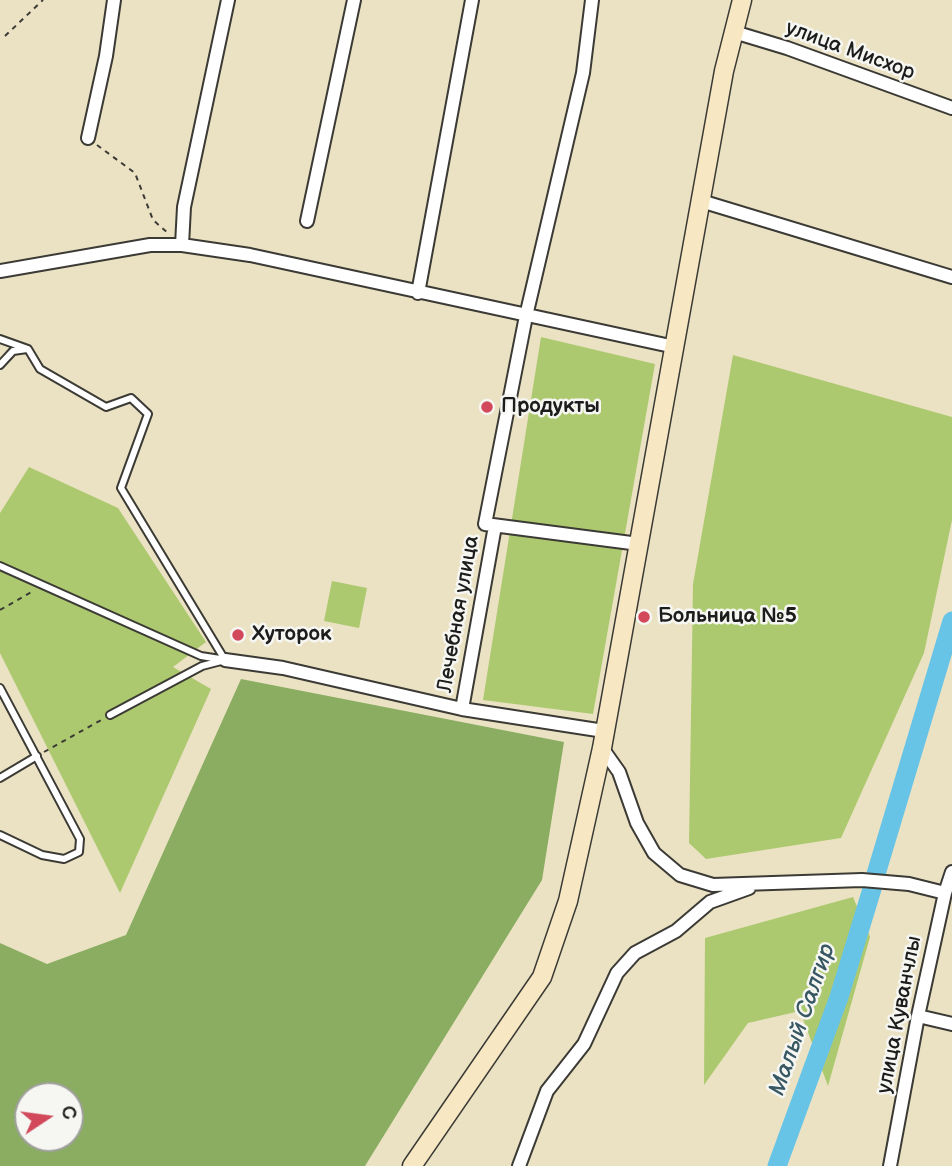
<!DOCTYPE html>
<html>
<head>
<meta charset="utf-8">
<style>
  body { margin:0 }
  #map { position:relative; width:952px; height:1166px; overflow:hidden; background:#ebe2c3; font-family:"Balsamiq Sans",sans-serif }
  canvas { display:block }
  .north { position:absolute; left:14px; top:1082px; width:70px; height:70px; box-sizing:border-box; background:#f6f6f2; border:2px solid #9f9f9c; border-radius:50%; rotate:77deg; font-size:19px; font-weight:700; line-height:28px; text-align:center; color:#1c1c1c }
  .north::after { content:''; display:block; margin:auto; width:24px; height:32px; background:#d1495b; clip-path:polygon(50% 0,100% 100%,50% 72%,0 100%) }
</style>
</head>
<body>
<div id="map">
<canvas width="952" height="1166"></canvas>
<div class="north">С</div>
</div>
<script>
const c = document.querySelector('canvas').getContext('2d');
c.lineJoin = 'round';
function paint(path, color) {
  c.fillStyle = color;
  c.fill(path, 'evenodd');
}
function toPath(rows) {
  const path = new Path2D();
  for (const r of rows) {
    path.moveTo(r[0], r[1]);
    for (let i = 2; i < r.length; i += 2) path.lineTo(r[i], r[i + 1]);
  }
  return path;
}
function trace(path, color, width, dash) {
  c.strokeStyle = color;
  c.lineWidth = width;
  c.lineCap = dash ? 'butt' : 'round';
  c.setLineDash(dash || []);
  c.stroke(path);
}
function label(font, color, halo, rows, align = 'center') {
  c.font = font + ' "Balsamiq Sans",sans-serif';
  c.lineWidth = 5;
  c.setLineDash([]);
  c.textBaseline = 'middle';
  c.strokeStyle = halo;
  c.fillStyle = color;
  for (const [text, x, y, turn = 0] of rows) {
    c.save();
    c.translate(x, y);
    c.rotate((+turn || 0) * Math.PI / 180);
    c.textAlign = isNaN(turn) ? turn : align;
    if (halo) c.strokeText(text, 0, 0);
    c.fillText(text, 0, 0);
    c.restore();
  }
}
paint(toPath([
  [541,337,655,364,593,714,483,700],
  [733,355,952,417,952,520,924,653,841,838,706,859,689,843,693,584],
  [29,467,118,508,206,642,173,667,211,689,120,893,0,653,0,513],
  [332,581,367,588,359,628,324,621],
  [853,897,870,937,828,1086,800,1011,748,1023,704,1085,705,938]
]), '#adc96f');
paint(toPath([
  [241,679,564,742,542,880,365,1166,0,1166,0,943,47,964,126,935],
  [70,1096,70,1138,28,1138,28,1096]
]), '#8aad62');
trace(toPath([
  [876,874,952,621],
  [777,1166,839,997,872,889]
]), '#68c4e6', 19);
const lane = toPath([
  [0,339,28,349,40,369,106,407,131,398,148,414,121,488,225,660,202,666,110,715],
  [0,365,13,351,27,349],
  [0,566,201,656,220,659],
  [0,688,80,839,79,852,64,859,42,855,0,835],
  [0,778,37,756]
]);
const street = toPath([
  [592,0,583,73,526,316,485,524,639,544],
  [734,32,787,48,952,108],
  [88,138,106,56,114,0],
  [701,201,952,277],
  [307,221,354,0],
  [182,245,184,207,228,0],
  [0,271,150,245,182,245,250,255,675,347],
  [418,293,472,0],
  [225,660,283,668,462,709,604,731],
  [462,709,495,526],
  [602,748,619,772,637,823,654,853,680,875,713,885,862,880,909,884,945,893],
  [918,1016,952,1024],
  [519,1166,547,1091,584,1044,617,973,635,953,676,931,710,902,749,888],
  [890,1166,918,1016,945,893,952,872]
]);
const secondary = toPath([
  [412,1166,542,977,568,901,602,748,724,71,742,0]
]);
trace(lane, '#3b3a35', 10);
trace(street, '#3b3a35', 16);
trace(secondary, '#3b3a35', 21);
trace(toPath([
  [5,36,43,0],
  [97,145,135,173,153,220,168,233],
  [0,610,33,591],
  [44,752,103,719]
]), '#3b3a35', 2, [5, 5]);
trace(lane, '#fff', 6);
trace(street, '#fff', 12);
trace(secondary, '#f7e8c3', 18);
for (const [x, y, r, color] of [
  [487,407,7,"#d1495b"],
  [644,617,7,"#d1495b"],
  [238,635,7,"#d1495b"]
]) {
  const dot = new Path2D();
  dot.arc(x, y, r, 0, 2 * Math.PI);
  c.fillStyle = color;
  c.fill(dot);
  trace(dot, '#f6f6f2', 2.5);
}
label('21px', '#1c1c1c', '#f6f6f2', [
  ["улица Мисхор",850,51,20],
  ["Лечебная улица",459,614,-80],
  ["улица Куванчлы",900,1015,-79]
]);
label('bold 21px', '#1c1c1c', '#f6f6f2', [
  ["Продукты",501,407],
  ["Больница №5",658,617],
  ["Хуторок",252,635]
], 'left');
label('italic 23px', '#375763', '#f6f6f2', [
  ["Малый Салгир",803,1020,-71]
]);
</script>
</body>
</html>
